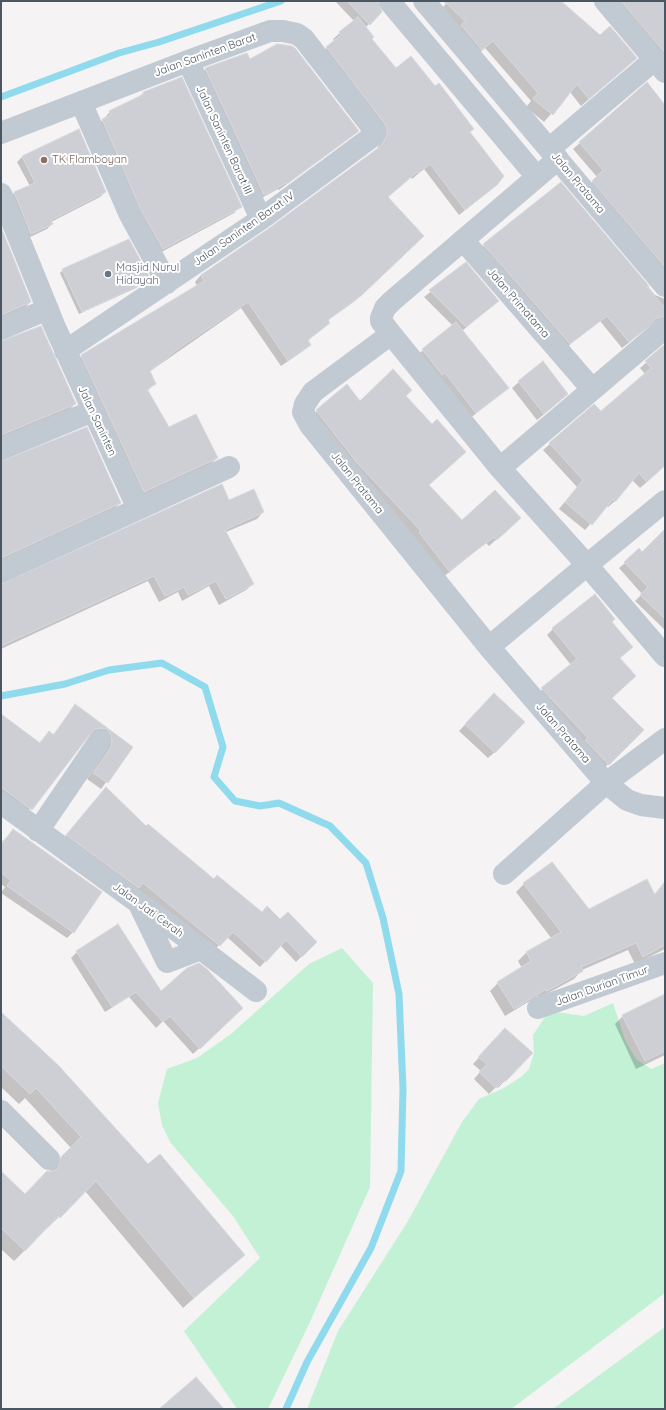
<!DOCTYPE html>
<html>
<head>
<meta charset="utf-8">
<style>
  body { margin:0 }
  #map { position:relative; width:666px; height:1410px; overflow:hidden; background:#f5f3f3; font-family:Quicksand,sans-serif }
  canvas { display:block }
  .frame { position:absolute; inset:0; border:2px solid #4a5661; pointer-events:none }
</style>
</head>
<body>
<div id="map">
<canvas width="666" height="1410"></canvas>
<div class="frame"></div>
</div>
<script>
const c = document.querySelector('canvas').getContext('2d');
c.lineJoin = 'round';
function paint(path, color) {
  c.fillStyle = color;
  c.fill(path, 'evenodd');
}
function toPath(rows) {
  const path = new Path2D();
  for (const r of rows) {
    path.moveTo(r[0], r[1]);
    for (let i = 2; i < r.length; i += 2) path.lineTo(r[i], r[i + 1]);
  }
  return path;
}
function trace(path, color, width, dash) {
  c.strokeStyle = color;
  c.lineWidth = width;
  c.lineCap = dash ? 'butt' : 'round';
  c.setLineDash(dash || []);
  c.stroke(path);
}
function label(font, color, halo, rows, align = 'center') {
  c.font = font + ' Quicksand,sans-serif';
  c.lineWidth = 4;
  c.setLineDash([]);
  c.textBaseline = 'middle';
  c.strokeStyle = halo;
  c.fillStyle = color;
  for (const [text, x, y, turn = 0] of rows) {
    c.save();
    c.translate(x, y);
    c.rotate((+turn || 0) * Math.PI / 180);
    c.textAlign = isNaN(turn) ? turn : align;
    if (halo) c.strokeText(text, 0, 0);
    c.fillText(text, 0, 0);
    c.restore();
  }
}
paint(toPath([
  [342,948,373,983,370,1187,310,1322,268,1409,237,1409,184,1331,260,1258,233,1216,170,1142,162,1125,158,1103,167,1069,197,1058,231,1034,309,964],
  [613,1003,625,1040,636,1059,651,1069,665,1063,665,1293,511,1409,307,1409,338,1331,408,1221,462,1122,479,1099,504,1088,521,1077,529,1069,534,1053,533,1035,549,1011,584,1016],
  [665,1327,665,1409,553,1409]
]), '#c3f1d5');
paint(toPath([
  [335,1,376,1,381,12,365,28,371,40,396,70,469,133,489,191,459,215,424,169,412,179,411,177,387,197,423,236,355,301,327,321,322,329,307,341,310,345,303,351,281,366,241,308,149,372,155,384,147,391,168,429,217,458,211,464,138,498,76,362,82,356,197,286,195,282,201,275,269,230,376,150,381,142,320,54,335,41,333,39,354,21],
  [443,1,560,1,628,66,581,106,570,92,544,122,526,107,531,101,485,48,474,57,439,11,446,4],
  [607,1,665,1,665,57],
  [249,60,358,131,279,190,278,189,256,201,199,76,206,69],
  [647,84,665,107,665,281,587,188,597,177,573,149],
  [143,93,240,206,234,213,156,255,96,127,110,112,137,99],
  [22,157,105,192,100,197,51,222,52,224,47,229,26,239,9,198,14,193,30,186,17,162],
  [560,183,655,295,665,299,665,324,655,322,622,348,600,321,563,350,477,251],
  [1,230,30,302,24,309,1,318],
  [466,264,498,301,462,331,501,394,469,419,416,356,453,326,424,297],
  [63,270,149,278,136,288,79,314,60,273],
  [1,342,75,404,69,410,1,439],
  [665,346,665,466,640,488,632,480,615,501,608,507,606,506,585,530,559,509,577,487,543,450,594,406,601,413,645,374,640,368],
  [519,382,561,400,537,420,512,388],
  [404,396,427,486,461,522,513,525,489,546,486,543,442,578,310,418,317,411,360,402],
  [1,462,120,503,114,509,1,561],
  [229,501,263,512,257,519,226,532,253,584,246,590,219,605,209,586,182,601,178,592,159,602,148,581,1,649,1,585],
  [665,533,665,630,635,601,642,594,619,568,625,563,642,554],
  [610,622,610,698,643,730,602,770,536,695,571,665,547,635,553,629],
  [488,701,495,752,488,758,459,731],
  [75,705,132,747,101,789,87,779,107,748,95,733,88,735,25,815,1,798,1,718,39,743,49,732,53,735],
  [106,788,146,828,213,880,262,913,280,921,316,942,296,962,280,945,260,967,227,937,213,951,61,841],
  [13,830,73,932,67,938,1,893,5,887,1,884,1,841,2,842],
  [665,881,665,949,635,964,628,950,582,970,574,979,539,998,538,996,505,1016,490,991,498,983,522,968,518,961,526,953,552,939,516,892,524,884,588,910,654,895],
  [77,952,161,993,235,1014,193,1054,163,1021,156,1028,129,997,105,1012,71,958],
  [665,995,665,1055,636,1069,615,1024,623,1016],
  [1,1013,148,1166,243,1255,183,1308,85,1191,14,1261,1,1249,1,1173,25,1195,50,1172,51,1169,71,1148,25,1098,19,1104,1,1087],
  [499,1036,531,1053,498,1088,497,1086,489,1094,474,1079,481,1071,473,1064]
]), '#0003');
trace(toPath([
  [1,97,119,53,159,42,281,1],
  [1,696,65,684,109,670,162,663,205,687,223,747,214,777,235,801,260,806,279,803,330,826,366,863,383,918,399,994,403,1089,401,1171,371,1248,307,1362,286,1409]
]), '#90daee', 7);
const building = toPath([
  [347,1,377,1,382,12,370,25,347,1],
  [444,1,561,1,600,35,610,26,637,58,589,99,577,84,553,115,533,99,538,93,493,41,482,50,461,25,465,21,444,1],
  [621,1,665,1,665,53,621,1],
  [358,17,374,37,372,39,396,68,411,56,435,86,439,83,474,129,470,132,504,176,497,185,465,210,430,164,419,173,417,172,388,197,424,236,362,295,328,320,330,323,308,340,311,345,288,361,248,302,182,346,150,371,156,384,147,389,169,427,196,414,218,458,144,492,81,355,204,281,201,275,268,229,381,146,387,135,387,129,385,124,326,47,341,35,339,32,358,17],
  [277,44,292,46,295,48,359,131,287,184,286,183,264,195,205,68,247,53,250,59,277,44],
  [182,77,242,207,163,249,140,208,102,119,111,115,109,111,144,94,143,92,182,77],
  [647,82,665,105,665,267,592,181,603,170,579,142,647,82],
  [79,129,106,192,51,220,53,224,31,234,14,192,35,183,22,156,79,129],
  [561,182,649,286,647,287,665,308,665,316,657,318,629,342,607,316,570,344,483,244,561,182],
  [1,227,31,302,1,315,1,227],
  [129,239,150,278,140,285,82,312,62,269,129,239],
  [466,262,499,301,466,327,429,290,466,262],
  [456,322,509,388,476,413,445,373,442,375,422,349,456,322],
  [41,326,76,404,1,435,1,341,41,326],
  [665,344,665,465,647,482,639,473,615,502,613,499,592,525,565,502,583,480,549,443,594,404,601,411,651,368,645,361,665,344],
  [543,361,568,394,544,414,518,381,543,361],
  [393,369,412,390,406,396,432,424,437,419,466,452,429,485,462,520,495,490,521,518,497,540,494,537,449,571,419,532,421,531,357,463,316,410,347,384,360,401,393,369],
  [87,427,121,503,1,558,1,461,87,427],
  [222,484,229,500,254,489,264,512,225,530,254,584,226,599,216,581,188,595,184,587,165,596,154,576,1,646,1,584,222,484],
  [665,529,665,619,640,595,648,587,624,562,639,548,642,552,665,529],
  [595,594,615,619,612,622,633,647,620,658,636,676,612,698,644,730,609,765,585,740,588,738,541,688,577,659,552,628,595,594],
  [494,693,525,722,495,753,465,724,494,693],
  [75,704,133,747,108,783,93,773,111,747,112,741,111,735,107,729,101,728,94,729,32,810,1,787,1,714,40,743,49,731,54,735,75,704],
  [106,787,146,826,148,824,214,879,217,875,262,912,267,906,280,919,288,912,317,942,302,957,286,940,266,962,233,932,220,946,143,883,139,888,66,835,106,787],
  [13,829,102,892,74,933,7,886,11,880,1,873,1,845,13,829],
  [552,862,589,909,647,879,655,895,665,882,665,945,643,957,636,943,581,967,583,971,547,991,546,989,514,1009,497,982,531,961,526,952,561,932,523,883,552,862],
  [118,924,161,991,187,968,199,963,207,969,243,1008,200,1049,170,1016,163,1022,136,992,112,1007,76,951,118,924],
  [665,994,665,1051,645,1061,622,1015,665,994],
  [1,1012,58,1065,148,1164,160,1154,245,1255,194,1298,96,1181,60,1218,58,1216,25,1251,1,1228,1,1171,25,1194,47,1171,53,1171,58,1168,61,1157,81,1137,36,1088,30,1094,1,1066,1,1012],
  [505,1028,533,1053,505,1082,504,1080,496,1088,479,1072,487,1064,478,1057,505,1028],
  [196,1377,224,1409,159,1409,196,1377]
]);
paint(building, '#cdcfd5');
trace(building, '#d7d9de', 1);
trace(toPath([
  [389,1,537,177],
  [424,1,549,149],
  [605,1,665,72],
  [654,60,549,149,665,286],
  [188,61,261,219],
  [81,102,129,213,167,283],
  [1,133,188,61,270,31,283,31,297,34,304,39,375,131,373,136,261,219,65,351],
  [1,194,54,325,138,509,1,572],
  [463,240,592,389],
  [1,329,48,309],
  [391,334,500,468,587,565,665,501],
  [1,449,93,411],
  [500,468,665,328],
  [138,509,229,467],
  [489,647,310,425,303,412,305,404,313,392,391,334,381,321,381,318,385,308,392,301,558,159],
  [665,656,587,565,489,647,606,783,627,800,641,805,665,808],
  [1,803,180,933,256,991],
  [38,831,100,740],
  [504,874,606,783,665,739],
  [139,904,167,962,201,949],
  [538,1008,665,963],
  [1,1111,49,1159]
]), '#c1cad2', 22);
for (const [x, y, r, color] of [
  [44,160,4,"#8d6e63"],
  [108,274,4,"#6b7280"]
]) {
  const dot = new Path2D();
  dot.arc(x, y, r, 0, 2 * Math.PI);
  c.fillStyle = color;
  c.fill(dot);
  trace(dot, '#fff', 1.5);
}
label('11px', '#4a5661', '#fff', [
  ["Jalan Saninten Barat",205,55,-20],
  ["Jalan Saninten Barat III",224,140,65],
  ["Jalan Pratama",578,183,50],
  ["Jalan Saninten Barat IV",244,229,-35],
  ["Jalan Primatama",518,303,49],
  ["Jalan Saninten",97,421,65],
  ["Jalan Pratama",357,483,51],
  ["Jalan Pratama",563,733,49],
  ["Jalan Jati Cerah",148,910,36],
  ["Jalan Durian Timur",602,986,-20]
]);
label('11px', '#785e54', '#fff', [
  ["TK Flamboyan",52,160]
], 'left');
label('11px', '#5b616d', '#fff', [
  ["Masjid Nurul",116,268],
  ["Hidayah",116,281]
], 'left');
</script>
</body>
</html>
